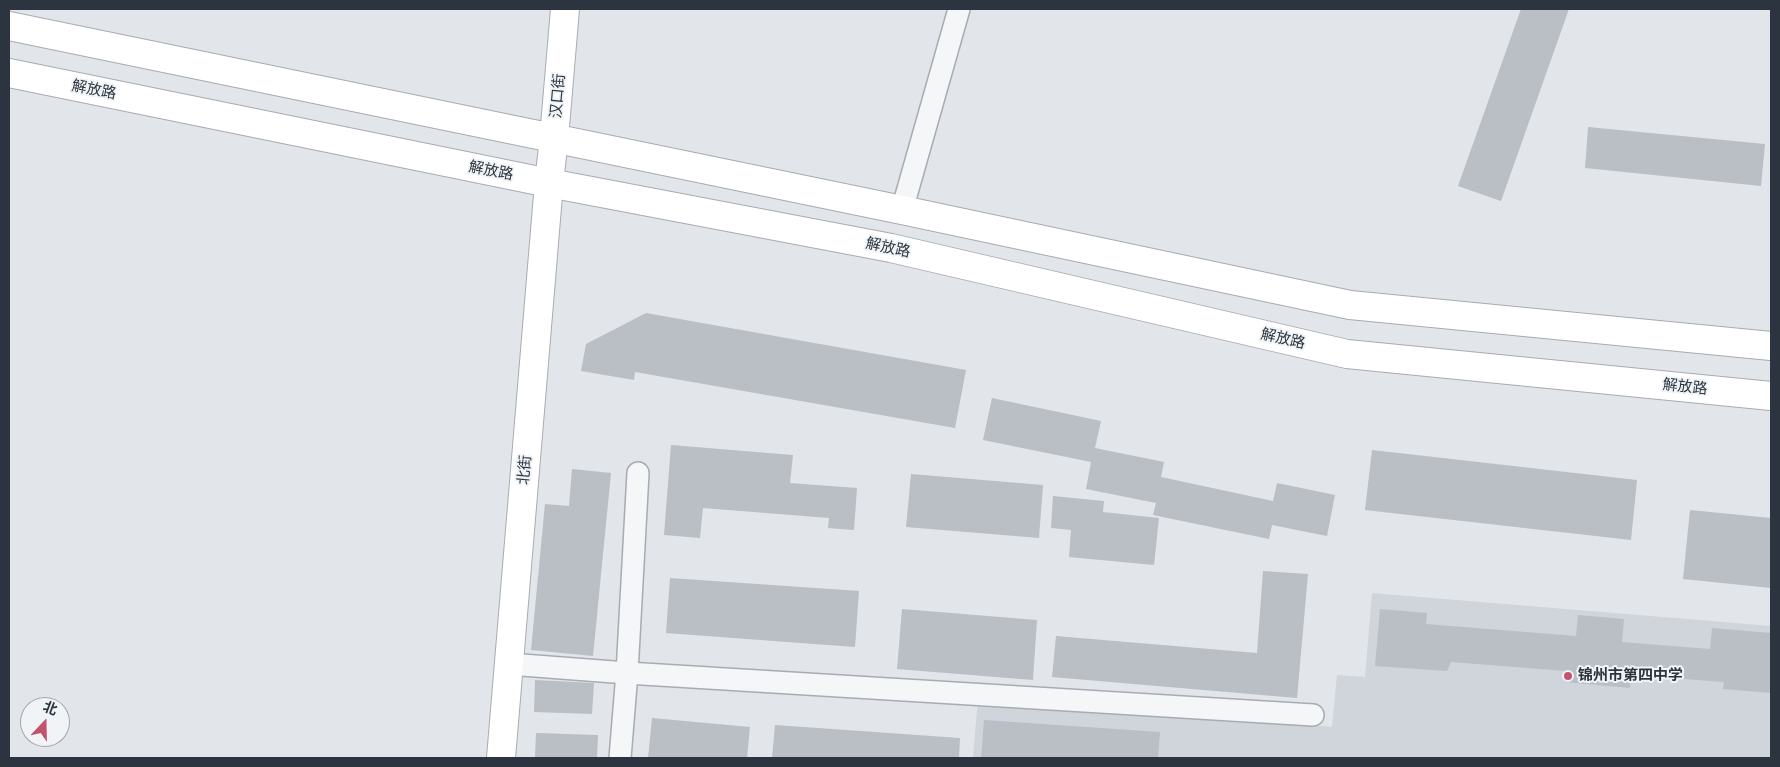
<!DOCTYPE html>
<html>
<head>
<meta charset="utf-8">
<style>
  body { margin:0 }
  #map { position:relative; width:1780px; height:767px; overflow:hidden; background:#e2e5e9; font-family:Figtree,"Noto Sans SC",sans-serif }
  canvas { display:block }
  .frame { position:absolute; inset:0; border:10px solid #2b343f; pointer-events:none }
  .north { position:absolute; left:20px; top:697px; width:50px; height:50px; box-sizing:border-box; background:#f1f4f6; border:1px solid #a2a7ad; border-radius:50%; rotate:21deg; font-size:14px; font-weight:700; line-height:20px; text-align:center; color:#2b343f }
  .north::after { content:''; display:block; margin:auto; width:18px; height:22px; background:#c2536d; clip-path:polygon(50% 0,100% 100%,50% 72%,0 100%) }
</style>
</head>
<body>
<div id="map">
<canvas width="1780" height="767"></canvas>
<div class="frame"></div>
<div class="north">北</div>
</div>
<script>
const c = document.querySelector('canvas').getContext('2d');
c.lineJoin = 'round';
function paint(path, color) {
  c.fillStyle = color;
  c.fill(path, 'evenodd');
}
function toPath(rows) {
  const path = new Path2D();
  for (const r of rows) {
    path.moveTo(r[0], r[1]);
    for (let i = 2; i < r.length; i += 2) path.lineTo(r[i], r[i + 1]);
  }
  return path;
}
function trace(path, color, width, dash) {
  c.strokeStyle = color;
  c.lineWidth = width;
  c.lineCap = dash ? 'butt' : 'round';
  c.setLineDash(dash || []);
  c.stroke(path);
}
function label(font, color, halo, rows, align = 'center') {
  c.font = font + ' Figtree,"Noto Sans SC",sans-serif';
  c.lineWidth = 4;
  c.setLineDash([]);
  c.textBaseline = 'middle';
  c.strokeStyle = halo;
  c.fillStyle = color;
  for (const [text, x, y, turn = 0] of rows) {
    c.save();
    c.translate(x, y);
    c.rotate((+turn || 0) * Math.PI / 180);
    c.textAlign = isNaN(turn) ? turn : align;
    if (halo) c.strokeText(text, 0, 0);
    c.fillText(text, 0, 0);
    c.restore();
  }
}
paint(toPath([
  [1372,593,1771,626,1771,758,973,758,978,698,1332,727,1337,675,1365,677]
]), '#d0d4db');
paint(toPath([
  [1521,9,1569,9,1501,201,1458,186],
  [1588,127,1765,144,1761,186,1585,168],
  [646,313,966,370,955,428,635,372,634,380,581,371,586,344],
  [992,398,1101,421,1095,448,1164,462,1161,477,1273,501,1277,483,1335,495,1327,536,1272,525,1269,539,1153,515,1156,503,1086,489,1091,462,983,440],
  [671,445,793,455,790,483,857,488,854,530,828,528,829,518,703,508,700,538,664,535],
  [1372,450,1637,480,1631,540,1365,510],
  [572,469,611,473,593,656,531,650,545,504,569,506],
  [911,474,1043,485,1039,538,906,527],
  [1053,496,1104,501,1103,512,1159,518,1154,565,1069,557,1071,530,1051,528],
  [1690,510,1771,518,1771,588,1683,579],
  [1263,571,1308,574,1297,698,1052,677,1056,636,1257,653],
  [670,578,859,591,855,647,666,633],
  [902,609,1037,620,1033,680,897,669],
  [1380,609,1427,613,1426,624,1576,636,1578,615,1624,619,1622,642,1710,649,1712,628,1771,633,1771,693,1723,689,1724,682,1631,675,1630,688,1565,682,1566,671,1451,662,1447,671,1375,666],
  [535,680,594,683,592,714,534,712],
  [652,718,750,727,747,758,648,758],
  [984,720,1160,732,1158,758,981,758],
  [775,725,960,738,959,758,772,758],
  [536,733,598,735,597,758,535,758]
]), '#b9bfc5');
const street = toPath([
  [902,210,959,9],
  [509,664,627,673,1313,715],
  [620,758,627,673,638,473]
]);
const secondary = toPath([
  [9,26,902,210,1350,305,1771,346],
  [9,73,549,183,891,248,1347,354,1771,396],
  [501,758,549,183,554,138,565,9]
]);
trace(street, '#a7acb3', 24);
trace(secondary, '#a7acb3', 30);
trace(street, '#f4f6f8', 21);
trace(secondary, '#fff', 28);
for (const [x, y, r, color] of [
  [1568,676,5,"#c2536d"]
]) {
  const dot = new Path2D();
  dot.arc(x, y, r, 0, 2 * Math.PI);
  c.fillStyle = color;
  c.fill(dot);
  trace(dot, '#f1f4f6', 2);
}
label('15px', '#2b343f', '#f1f4f6', [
  ["解放路",94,90,11],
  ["汉口街",558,96,-85],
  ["解放路",491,171,11],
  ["解放路",888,248,12],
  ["解放路",1283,339,13],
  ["解放路",1685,387,6],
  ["北街",525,470,-85]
]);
label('bold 15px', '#2b343f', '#f1f4f6', [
  ["锦州市第四中学",1578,676]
], 'left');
</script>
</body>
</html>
